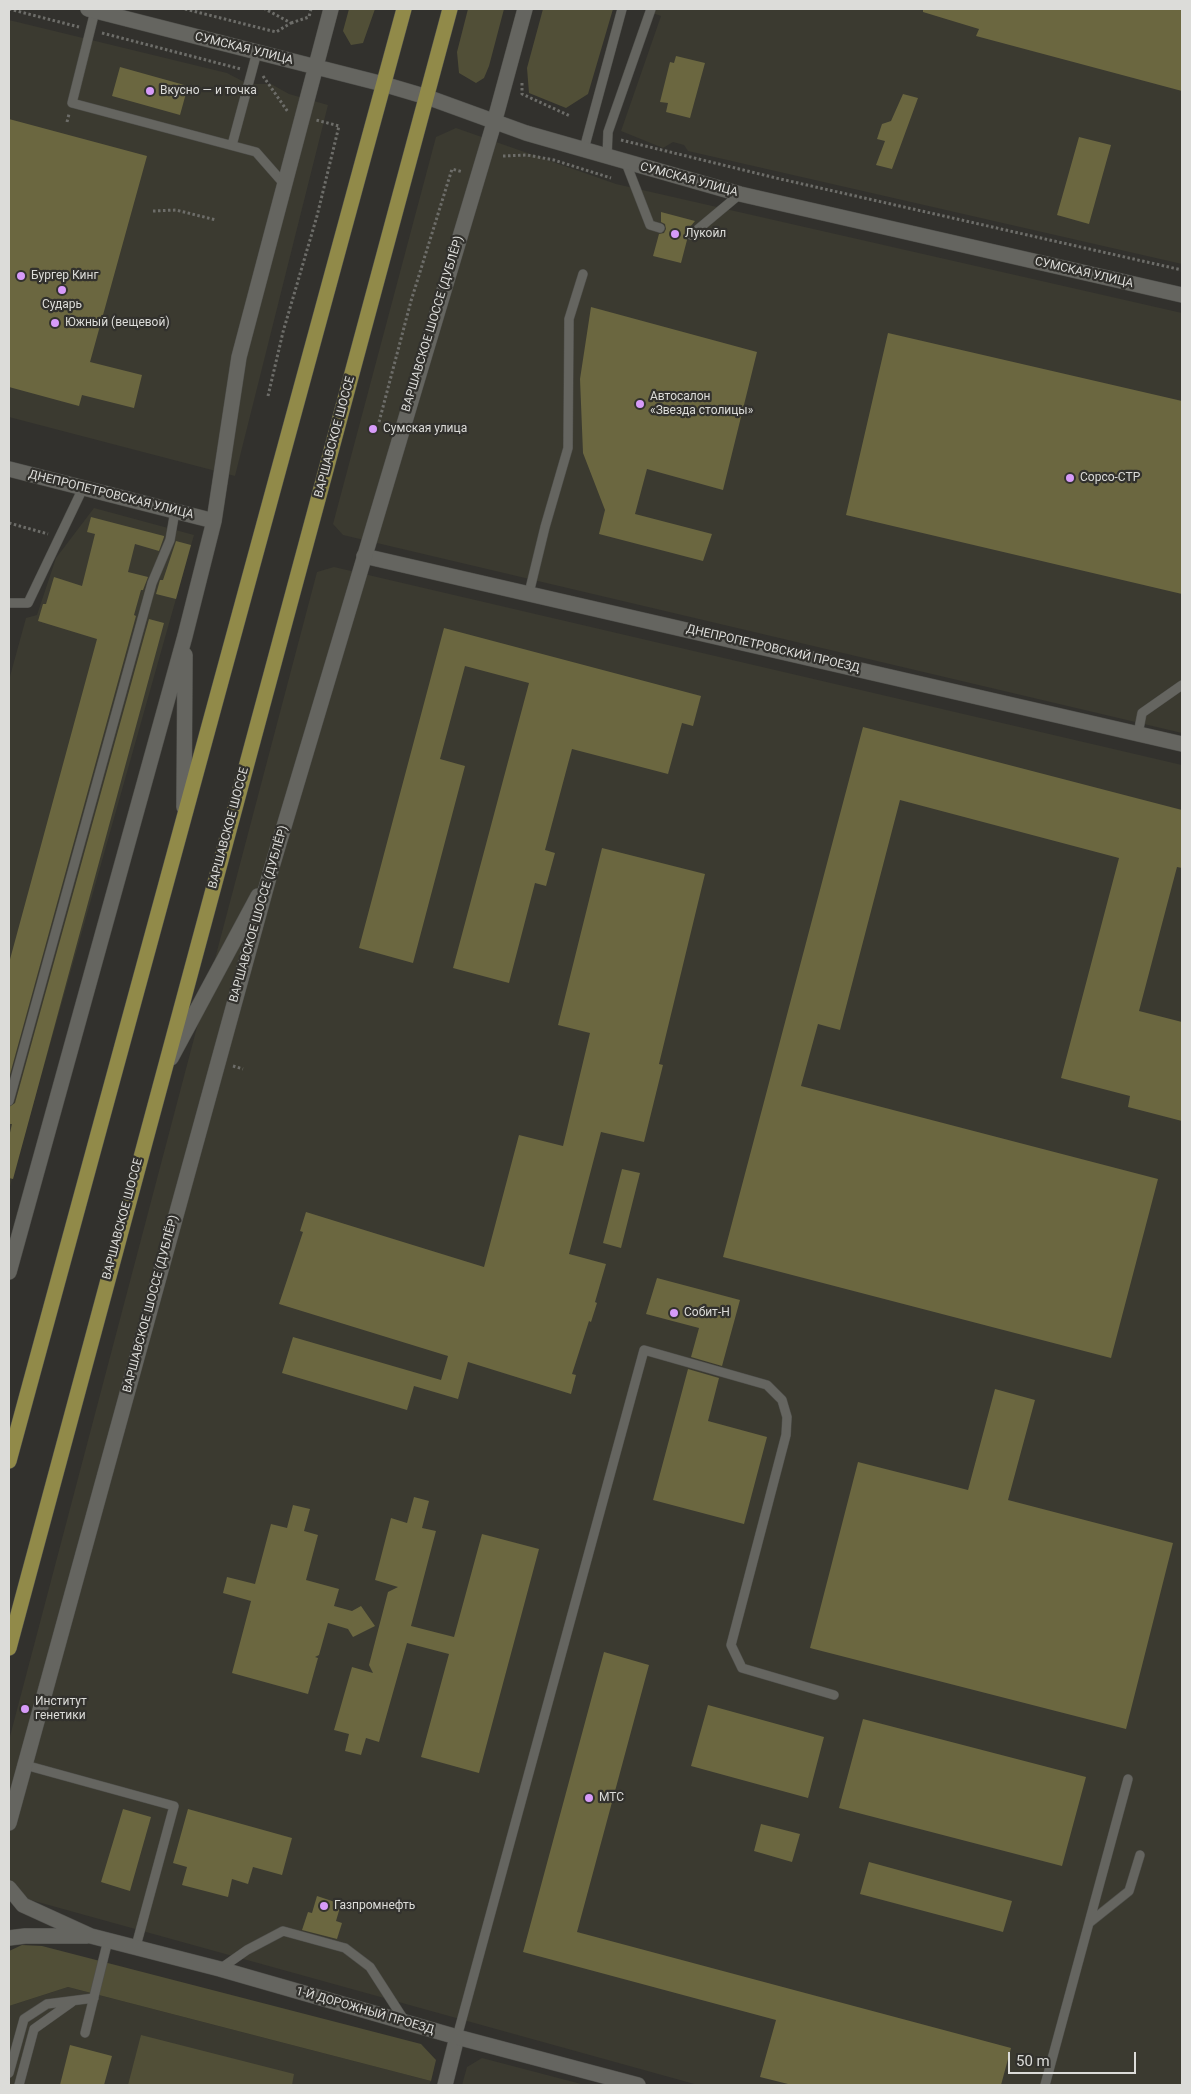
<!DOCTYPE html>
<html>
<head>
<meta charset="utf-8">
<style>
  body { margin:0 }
  #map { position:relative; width:1191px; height:2094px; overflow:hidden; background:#32312d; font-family:Roboto,sans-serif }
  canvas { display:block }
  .frame { position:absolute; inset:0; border:10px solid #dcdcd9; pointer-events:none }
  .scale { position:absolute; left:1008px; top:2052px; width:128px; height:22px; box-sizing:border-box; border:2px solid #dcdcd9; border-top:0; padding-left:6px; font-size:15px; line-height:18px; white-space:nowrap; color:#dcdcd9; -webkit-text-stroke:4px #32312d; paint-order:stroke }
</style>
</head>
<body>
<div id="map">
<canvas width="1191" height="2094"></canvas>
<div class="frame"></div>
<div class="scale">50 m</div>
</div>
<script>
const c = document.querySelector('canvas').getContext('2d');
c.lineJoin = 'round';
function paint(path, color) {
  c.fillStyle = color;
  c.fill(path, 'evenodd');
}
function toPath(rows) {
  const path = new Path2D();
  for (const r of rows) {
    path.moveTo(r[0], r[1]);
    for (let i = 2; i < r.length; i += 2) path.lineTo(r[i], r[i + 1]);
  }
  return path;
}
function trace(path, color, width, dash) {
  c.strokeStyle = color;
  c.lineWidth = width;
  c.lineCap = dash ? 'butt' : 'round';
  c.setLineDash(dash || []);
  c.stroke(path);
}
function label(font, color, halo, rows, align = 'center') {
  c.font = font + ' Roboto,sans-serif';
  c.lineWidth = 4.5;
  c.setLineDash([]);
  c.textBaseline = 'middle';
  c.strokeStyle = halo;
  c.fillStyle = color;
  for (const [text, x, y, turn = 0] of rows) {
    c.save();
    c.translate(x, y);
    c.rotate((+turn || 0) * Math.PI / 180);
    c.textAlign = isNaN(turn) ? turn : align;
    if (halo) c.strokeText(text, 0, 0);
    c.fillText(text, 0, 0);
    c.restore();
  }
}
paint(toPath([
  [642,9,1182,9,1182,264,688,151,684,145,673,142,663,148,621,131,661,16],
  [9,20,227,73,248,84,271,84,289,94,328,105,235,476,9,417],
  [456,128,616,184,1182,313,1182,733,343,535,333,524,436,137],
  [94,508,194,535,9,1190,9,680,26,618,37,615,56,558],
  [334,567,1182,765,1182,2085,698,2085,9,1894,9,1740,317,572],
  [68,1987,431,2081,429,2085,9,2085,9,2006],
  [482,2058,585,2085,462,2085,467,2067]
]), '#3b3a30');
paint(toPath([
  [349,9,375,9,363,43,351,45,343,31],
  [468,9,504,9,489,66,484,78,476,83,459,73,457,52],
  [543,9,613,9,588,94,566,108,529,93,527,68],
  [22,1945,42,1946,421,2044,436,2060,431,2081,68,1987,9,2006,9,1951],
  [141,2035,294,2074,292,2085,128,2085]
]), '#514f37');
paint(toPath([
  [923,9,1182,9,1182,91,976,36,979,29,923,12],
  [676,56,705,63,690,118,666,112,668,103,660,102,670,62,674,63],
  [120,67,188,86,180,115,112,96],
  [903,94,918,98,892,169,876,165,885,141,877,139,882,124,891,121],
  [9,119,147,156,90,362,142,375,134,408,82,395,79,406,9,387],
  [1079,137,1111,145,1089,224,1057,215],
  [661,212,695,221,685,233,687,240,681,263,653,256,659,234,664,233,666,229,665,224,661,222],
  [591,307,757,352,723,490,647,469,635,514,712,534,703,561,599,534,605,510,583,453,580,379],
  [888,333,1182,401,1182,594,846,515],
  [91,517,164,536,164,537,159,551,135,544,128,572,148,577,143,590,141,590,134,615,136,616,9,1078,9,963,97,639,38,621,43,604,46,604,54,577,82,586,95,534,87,532],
  [176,541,191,545,176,599,156,594,160,580,163,580],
  [149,619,164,623,13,1179,9,1178,9,1137,12,1124,9,1124,9,1107,15,1103],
  [444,628,701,696,693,726,682,723,668,774,572,749,545,850,555,853,546,886,535,883,509,983,453,968,529,683,465,666,440,759,465,766,413,963,359,948],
  [863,727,1182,810,1182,868,1177,867,1139,1011,1182,1022,1182,1121,1128,1107,1130,1096,1061,1078,1119,858,900,800,840,1030,818,1024,801,1086,1158,1179,1111,1358,723,1257],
  [602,848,705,874,659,1064,663,1065,644,1142,601,1132,569,1254,606,1264,595,1302,597,1303,591,1322,589,1321,572,1374,576,1375,571,1394,468,1362,458,1399,414,1386,407,1410,282,1373,293,1337,441,1380,448,1356,279,1304,303,1232,300,1231,306,1212,484,1267,519,1135,563,1146,590,1033,558,1025],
  [622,1169,640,1173,621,1248,603,1243],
  [657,1278,740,1300,722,1366,691,1357,699,1328,646,1314],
  [688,1369,719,1378,708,1421,767,1437,744,1524,653,1500],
  [995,1389,1035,1400,1008,1500,1173,1543,1126,1729,810,1648,858,1462,968,1490],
  [414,1497,429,1501,422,1528,436,1531,411,1626,454,1637,482,1534,539,1549,479,1773,421,1757,449,1654,407,1643,379,1742,366,1738,361,1755,345,1751,349,1734,334,1730,352,1667,373,1673,369,1665,388,1592,398,1587,375,1580,391,1518,407,1523],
  [293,1505,310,1509,304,1531,318,1535,306,1580,339,1589,334,1606,352,1611,361,1606,375,1626,353,1637,348,1629,328,1623,319,1655,315,1657,318,1658,308,1694,232,1673,251,1601,223,1593,227,1577,255,1584,271,1524,287,1528],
  [604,1652,649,1665,577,1932,1011,2048,1001,2085,792,2085,760,2077,776,2020,523,1952],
  [708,1705,824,1737,808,1798,691,1766],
  [863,1719,1086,1777,1062,1866,839,1808],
  [123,1809,151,1817,130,1891,101,1882],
  [188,1809,292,1838,282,1875,253,1867,248,1884,232,1879,228,1897,182,1885,187,1867,173,1863],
  [761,1824,800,1834,792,1862,754,1851],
  [869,1862,1012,1901,1003,1932,860,1894],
  [317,1896,341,1904,336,1921,342,1923,337,1939,302,1930,308,1912,312,1913],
  [70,2045,112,2056,104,2085,60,2085]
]), '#6b6740');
const lane = toPath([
  [95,11,72,103,256,152,285,185],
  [232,145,257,52],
  [584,149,622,9],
  [607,157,608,132,651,9],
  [626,163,650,225,660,228],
  [691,235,740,194],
  [529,593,545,527,568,448,569,319,583,274],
  [9,603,28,603,83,488],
  [1138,734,1142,713,1182,685],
  [9,1101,152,583,170,540,175,511],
  [25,1765,174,1806,136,1946],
  [1089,1923,1129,1891,1140,1855],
  [220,1969,247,1950,283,1931,345,1948,370,1967,406,2023],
  [85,2033,108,1940],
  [457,2037,644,1350,767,1385,782,1400,787,1417,786,1435,731,1645,742,1668,834,1695],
  [9,2073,24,2019,47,2004,94,1998],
  [19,2085,34,2029,72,2002],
  [1045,2085,1128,1779]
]);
const street = toPath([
  [364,556,1182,744],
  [445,2085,457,2037]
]);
const secondary = toPath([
  [88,9,383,84,427,97,526,133,740,194,1182,295],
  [9,469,214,521],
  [184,807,185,655],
  [171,1058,258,896],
  [9,1272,185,636,214,521,239,357,331,9],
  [9,1823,271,870,494,123,525,9],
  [9,1888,23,1905,91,1936,220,1969,457,2037,638,2085],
  [9,1938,25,1936,87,1936]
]);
const primary = toPath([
  [9,1461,404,9],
  [9,1648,450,9]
]);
trace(lane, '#50504c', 10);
trace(street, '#50504c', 16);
trace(secondary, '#50504c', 16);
trace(primary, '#50504c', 16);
trace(toPath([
  [9,9,79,27],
  [185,9,276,32,291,23,265,9],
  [291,23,309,17,311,9],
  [102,33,241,69],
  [263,76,288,112],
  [522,83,522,94,570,116],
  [67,122,69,114],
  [621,140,776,178,1182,270],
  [503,156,527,155,554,160,611,178],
  [153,211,176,210,216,220],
  [268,396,283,332,317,216,339,126,316,120],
  [379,422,411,301,452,169,463,172],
  [9,523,48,534],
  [233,1066,243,1069]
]), '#6d6d69', 3, [2.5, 2.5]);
trace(lane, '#656560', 9);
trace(street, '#656560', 15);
trace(secondary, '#656560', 15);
trace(primary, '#918a49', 15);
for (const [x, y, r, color] of [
  [150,91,5,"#d79bf9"],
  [675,234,5,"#d79bf9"],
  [21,276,5,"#d79bf9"],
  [62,290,5,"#d79bf9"],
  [55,323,5,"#d79bf9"],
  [640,404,5,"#d79bf9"],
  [373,429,5,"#d79bf9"],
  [1070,478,5,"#d79bf9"],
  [674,1313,5,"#d79bf9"],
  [25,1709,5,"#d79bf9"],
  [589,1798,5,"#d79bf9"],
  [324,1906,5,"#d79bf9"]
]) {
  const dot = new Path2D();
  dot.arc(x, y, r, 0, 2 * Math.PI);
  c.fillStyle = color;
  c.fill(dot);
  trace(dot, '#32312d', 2);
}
label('12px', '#dcdcd9', '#32312d', [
  ["СУМСКАЯ УЛИЦА",244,49,14],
  ["СУМСКАЯ УЛИЦА",689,180,15],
  ["СУМСКАЯ УЛИЦА",1084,273,13],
  ["ВАРШАВСКОЕ ШОССЕ (ДУБЛЁР)",433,324,-73],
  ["ВАРШАВСКОЕ ШОССЕ",335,437,-75],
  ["ДНЕПРОПЕТРОВСКАЯ УЛИЦА",111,495,14],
  ["ДНЕПРОПЕТРОВСКИЙ ПРОЕЗД",773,649,13],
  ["ВАРШАВСКОЕ ШОССЕ",229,828,-75],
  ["ВАРШАВСКОЕ ШОССЕ (ДУБЛЁР)",259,914,-74],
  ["ВАРШАВСКОЕ ШОССЕ",123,1219,-75],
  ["ВАРШАВСКОЕ ШОССЕ (ДУБЛЁР)",151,1304,-75],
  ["1-Й ДОРОЖНЫЙ ПРОЕЗД",365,2011,16]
]);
label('12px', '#dcdcd9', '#32312d', [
  ["Вкусно — и точка",160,91],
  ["Лукойл",685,234],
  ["Бургер Кинг",31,276],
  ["Сударь",62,305,"center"],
  ["Южный (вещевой)",65,323],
  ["Автосалон",650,397],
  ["«Звезда столицы»",650,411],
  ["Сумская улица",383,429],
  ["Сорсо-СТР",1080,478],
  ["Собит-Н",684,1313],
  ["Институт",35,1702],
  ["генетики",35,1716],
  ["МТС",599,1798],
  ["Газпромнефть",334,1906]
], 'left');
</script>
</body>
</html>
